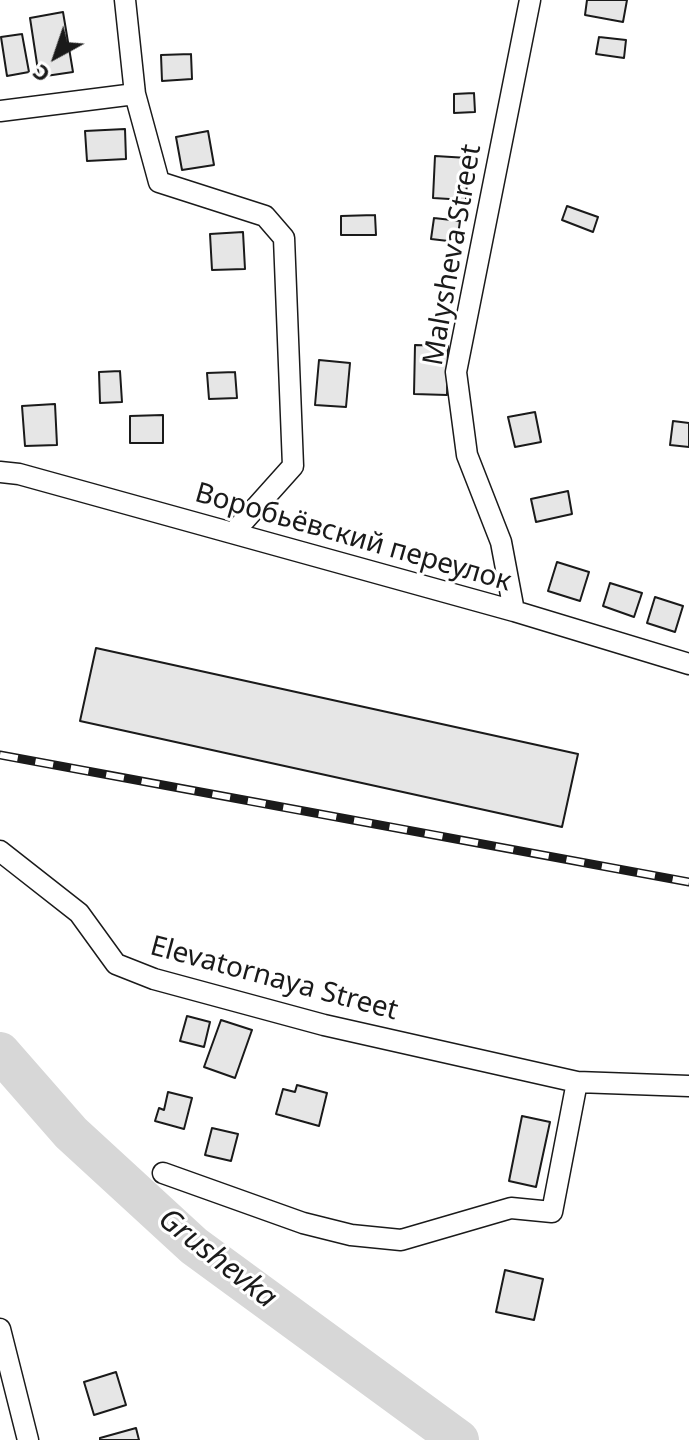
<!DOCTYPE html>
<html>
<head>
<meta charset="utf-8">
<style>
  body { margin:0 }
  #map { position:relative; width:689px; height:1440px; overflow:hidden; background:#fff; font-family:"Noto Sans",sans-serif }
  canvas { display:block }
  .north { position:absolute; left:16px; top:16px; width:80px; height:80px; -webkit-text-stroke:6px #fff; paint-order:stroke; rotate:220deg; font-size:22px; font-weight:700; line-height:32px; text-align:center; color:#1a1a1a }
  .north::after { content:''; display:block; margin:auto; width:28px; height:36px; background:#1a1a1a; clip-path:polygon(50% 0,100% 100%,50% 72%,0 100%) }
</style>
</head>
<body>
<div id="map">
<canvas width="689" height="1440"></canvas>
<div class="north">С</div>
</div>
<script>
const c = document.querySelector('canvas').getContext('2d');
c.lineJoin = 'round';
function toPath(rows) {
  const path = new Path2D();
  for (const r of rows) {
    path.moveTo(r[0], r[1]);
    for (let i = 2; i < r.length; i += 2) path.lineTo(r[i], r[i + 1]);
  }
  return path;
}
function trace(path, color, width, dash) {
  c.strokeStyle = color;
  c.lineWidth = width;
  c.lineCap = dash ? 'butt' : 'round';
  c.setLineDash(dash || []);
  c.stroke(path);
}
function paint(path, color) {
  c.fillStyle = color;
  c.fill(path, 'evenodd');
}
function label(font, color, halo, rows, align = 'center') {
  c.font = font + ' "Noto Sans",sans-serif';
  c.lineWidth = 6;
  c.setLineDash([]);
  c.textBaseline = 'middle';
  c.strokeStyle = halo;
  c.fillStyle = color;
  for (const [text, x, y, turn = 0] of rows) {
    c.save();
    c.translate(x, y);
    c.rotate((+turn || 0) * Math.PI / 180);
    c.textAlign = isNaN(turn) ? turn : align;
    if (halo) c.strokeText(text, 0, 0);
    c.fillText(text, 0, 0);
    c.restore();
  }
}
trace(toPath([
  [0,1052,71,1133,194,1246,459,1440]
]), '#d7d7d7', 40);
const building = toPath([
  [587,0,627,0,623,22,585,15,587,0],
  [63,12,73,72,39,77,30,18,63,12],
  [22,34,29,72,7,76,1,37,22,34],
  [599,37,626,40,624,58,596,54,599,37],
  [191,54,192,79,162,81,161,55,191,54],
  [474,93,475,112,454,113,454,94,474,93],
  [125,129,126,159,87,161,85,131,125,129],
  [208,131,214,165,182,170,176,137,208,131],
  [435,156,468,158,466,200,433,198,435,156],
  [567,206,598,217,593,232,562,220,567,206],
  [375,215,376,235,341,235,341,216,375,215],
  [434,218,460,221,457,242,431,239,434,218],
  [243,232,245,269,212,270,210,234,243,232],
  [415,345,448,346,447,395,414,394,415,345],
  [319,360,350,363,346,407,315,405,319,360],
  [120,371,122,402,100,403,99,372,120,371],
  [235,372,237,398,209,399,207,373,235,372],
  [55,404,57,445,25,446,22,406,55,404],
  [535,412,541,442,515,447,508,417,535,412],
  [163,415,163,443,130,443,130,416,163,415],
  [673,421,689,423,689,447,670,445,673,421],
  [568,491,572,514,536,522,531,499,568,491],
  [557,562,589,572,580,601,548,591,557,562],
  [610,583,642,593,634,617,603,606,610,583],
  [655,597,683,606,675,632,647,623,655,597],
  [96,648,578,754,562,827,80,721,96,648],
  [187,1016,210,1022,204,1047,180,1041,187,1016],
  [221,1020,252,1030,235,1078,204,1067,221,1020],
  [297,1085,327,1093,319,1126,276,1114,283,1089,295,1092,297,1085],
  [168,1092,192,1098,184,1129,155,1121,159,1108,164,1110,168,1092],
  [522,1116,550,1122,536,1187,509,1181,522,1116],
  [212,1128,238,1134,231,1161,205,1155,212,1128],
  [505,1270,543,1279,534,1320,496,1312,505,1270],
  [116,1372,126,1405,94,1415,84,1382,116,1372],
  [136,1428,139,1440,100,1440,100,1438,136,1428]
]);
paint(building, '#e6e6e6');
trace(building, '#1a1a1a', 2);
const minor = toPath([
  [125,0,135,94,159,182,265,216,284,238,293,466,233,533],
  [0,111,135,94],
  [0,472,19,474,514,611,689,664],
  [514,611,501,542,467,455,456,372,530,0],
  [0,851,79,913,116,964,154,979,324,1025,577,1082,689,1086],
  [163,1173,303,1223,351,1235,401,1240,511,1208,552,1212,577,1082],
  [0,1329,28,1440]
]);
trace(minor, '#1a1a1a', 23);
trace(minor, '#fff', 20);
const rail = toPath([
  [0,755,689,882]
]);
trace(rail, '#1a1a1a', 9);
trace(rail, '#fff', 6, [18]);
label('28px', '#1a1a1a', '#fff', [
  ["Malysheva Street",453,255,-80],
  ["Воробьёвский переулок",353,538,16],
  ["Elevatornaya Street",274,979,15]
]);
label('italic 30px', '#1a1a1a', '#fff', [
  ["Grushevka",217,1259,38]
]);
</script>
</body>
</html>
